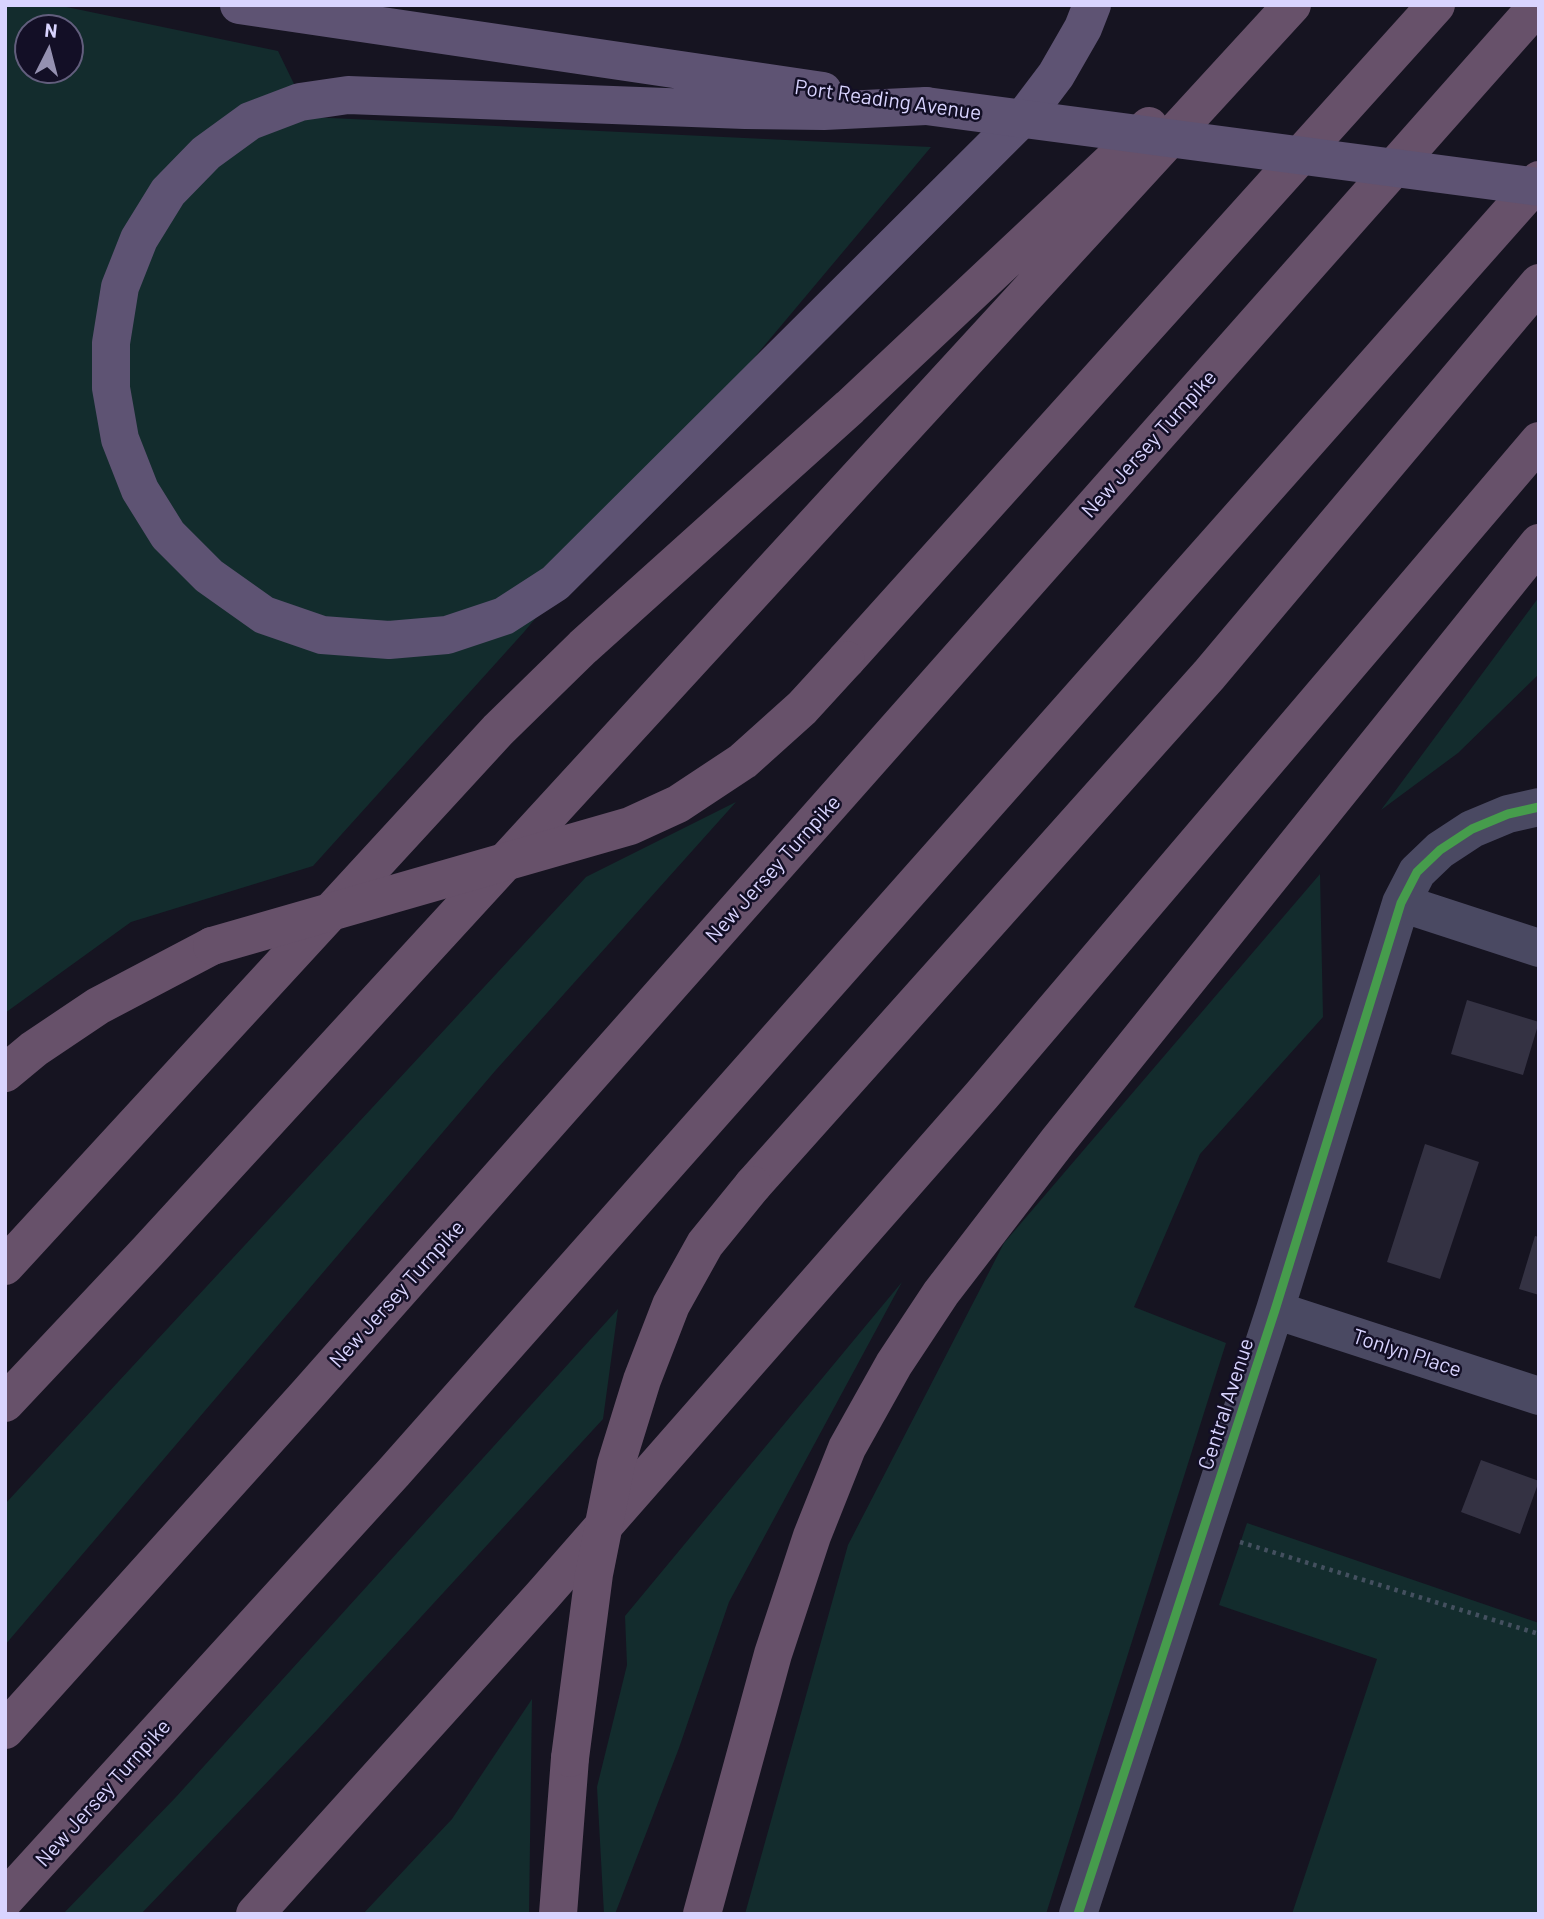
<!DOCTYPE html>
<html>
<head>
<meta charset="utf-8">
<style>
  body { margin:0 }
  #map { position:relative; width:1544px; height:1919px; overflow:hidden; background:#161421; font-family:Barlow,sans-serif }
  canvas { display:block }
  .frame { position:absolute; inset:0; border:7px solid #d9d4ff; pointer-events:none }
  .north { position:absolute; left:14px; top:14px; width:70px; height:70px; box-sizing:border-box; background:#130f26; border:2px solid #625e7d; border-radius:50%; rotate:6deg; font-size:19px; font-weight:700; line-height:28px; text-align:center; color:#d9d4ff }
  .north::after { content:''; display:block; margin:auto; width:24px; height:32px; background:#9591b1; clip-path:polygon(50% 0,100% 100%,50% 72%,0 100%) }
</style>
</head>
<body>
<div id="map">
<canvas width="1544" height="1919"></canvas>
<div class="frame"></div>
<div class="north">N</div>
</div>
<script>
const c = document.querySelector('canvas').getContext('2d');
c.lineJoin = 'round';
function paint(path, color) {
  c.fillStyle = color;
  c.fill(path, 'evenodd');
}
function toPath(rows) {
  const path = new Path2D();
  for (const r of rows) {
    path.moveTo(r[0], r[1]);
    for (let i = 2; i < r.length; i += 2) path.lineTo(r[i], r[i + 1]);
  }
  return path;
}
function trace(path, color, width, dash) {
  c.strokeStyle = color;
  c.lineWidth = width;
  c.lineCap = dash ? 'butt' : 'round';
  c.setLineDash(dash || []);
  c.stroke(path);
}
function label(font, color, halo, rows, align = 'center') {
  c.font = font + ' Barlow,sans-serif';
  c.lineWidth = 5;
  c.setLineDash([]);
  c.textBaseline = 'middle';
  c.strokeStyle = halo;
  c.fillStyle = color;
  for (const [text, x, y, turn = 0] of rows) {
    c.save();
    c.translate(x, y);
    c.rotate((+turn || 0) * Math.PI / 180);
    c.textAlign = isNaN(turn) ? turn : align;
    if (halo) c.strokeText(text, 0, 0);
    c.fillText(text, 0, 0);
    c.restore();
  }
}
paint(toPath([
  [5,5,57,5,278,51,310,117,931,147,524,632,313,866,131,922,5,1013],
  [28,28,70,28,70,70,28,70],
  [1539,597,1539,674,1458,753,1381,810],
  [736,802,495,1071,5,1645,5,1504,586,877],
  [1320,874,1323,1017,1200,1154,1134,1307,1226,1343,1046,1914,745,1914,848,1545,1004,1243],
  [902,1282,729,1602,679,1748,615,1914,604,1914,597,1787,627,1665,625,1616],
  [618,1309,603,1419,318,1729,141,1914,63,1914,176,1797],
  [1247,1523,1539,1623,1539,1914,1292,1914,1377,1659,1219,1605],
  [532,1699,529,1914,363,1914,452,1819]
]), '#132c2d');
paint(toPath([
  [1467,1000,1539,1022,1523,1075,1451,1054],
  [1425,1144,1479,1162,1440,1279,1387,1262],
  [1535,1236,1539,1237,1539,1295,1519,1289],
  [1481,1460,1539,1481,1520,1534,1461,1512]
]), '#343243');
trace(toPath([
  [1240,1542,1539,1634]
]), '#44505f', 4.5, [3.5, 5]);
trace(toPath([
  [1401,903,1539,948],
  [1275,1310,1539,1396],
  [1078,1914,1275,1310,1401,903,1417,872,1440,850,1472,829,1508,814,1539,807]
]), '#4a4962', 38);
trace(toPath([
  [239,5,823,91],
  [926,106,824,111,745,110,348,95,300,102,250,121,206,153,168,192,139,239,120,287,111,343,111,388,120,439,140,490,168,535,209,576,264,615,322,635,389,640,447,635,504,616,555,583,1028,112,1056,75,1083,28,1092,5]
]), '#5e5373', 38);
trace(toPath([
  [846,660,1436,5],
  [5,1073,34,1049,98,1006,212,946],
  [753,1185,1209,675,1539,283],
  [5,1266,498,730,583,647,850,407,1149,126],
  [5,1403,147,1252,1292,5],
  [5,1730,306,1396,1538,5],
  [5,1899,394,1472,1539,180],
  [255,1914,543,1595,982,1095,1539,441],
  [558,1914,570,1758],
  [702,1914,773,1654,812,1536,847,1448,894,1364,941,1293,1058,1141,1539,543]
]), '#67516a', 38);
trace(toPath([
  [926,106,1539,187]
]), '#5e5373', 38);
trace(toPath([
  [212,946,630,826,678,804,743,761,802,708,846,660],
  [570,1758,594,1574,616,1464,642,1380,671,1305,705,1244,753,1185]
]), '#67516a', 38);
trace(toPath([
  [1078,1914,1275,1310,1401,903,1417,872,1440,850,1472,829,1508,814,1539,807]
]), '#469c4c', 9);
label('21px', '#d9d4ff', '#130f26', [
  ["Port Reading Avenue",888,100,8],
  ["New Jersey Turnpike",1149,444,-48],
  ["New Jersey Turnpike",773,869,-48],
  ["New Jersey Turnpike",397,1294,-48],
  ["Tonlyn Place",1407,1353,18],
  ["Central Avenue",1226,1404,-72],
  ["New Jersey Turnpike",103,1793,-48]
]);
</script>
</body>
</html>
